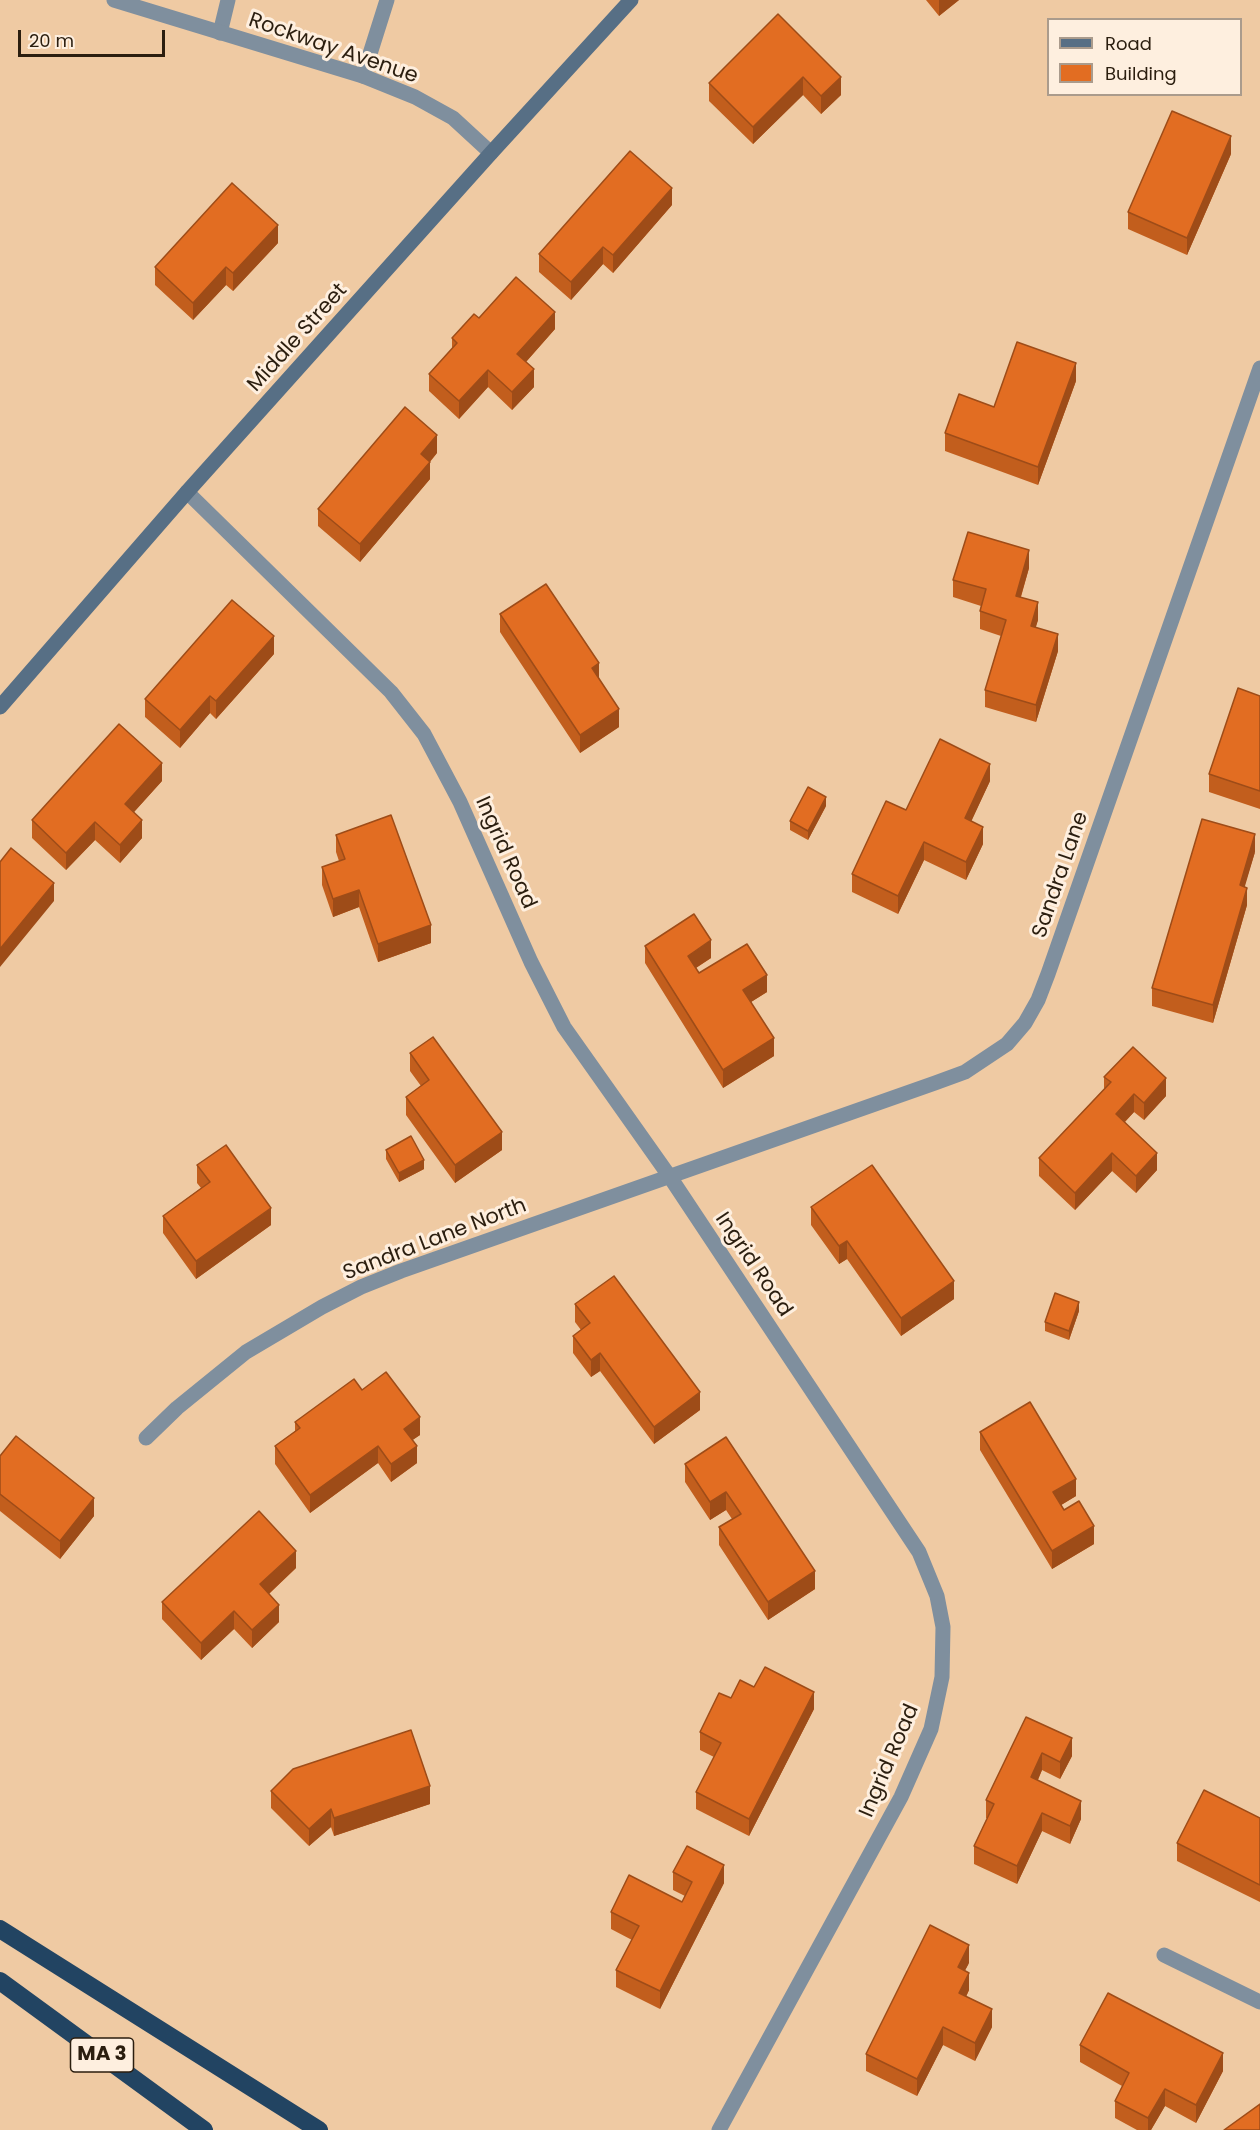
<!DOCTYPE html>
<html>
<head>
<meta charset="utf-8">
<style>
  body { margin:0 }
  #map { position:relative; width:1260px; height:2130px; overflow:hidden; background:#efcaa3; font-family:Poppins,sans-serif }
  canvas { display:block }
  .legend { position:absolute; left:1047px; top:18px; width:195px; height:78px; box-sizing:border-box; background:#feefdf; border:2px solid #aa9b8c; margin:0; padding:8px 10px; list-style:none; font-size:18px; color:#2b1e0f }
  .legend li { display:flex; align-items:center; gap:12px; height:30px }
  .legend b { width:30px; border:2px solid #aa9b8c }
  .scale { position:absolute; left:18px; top:30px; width:147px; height:27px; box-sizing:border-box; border:3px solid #2b1e0f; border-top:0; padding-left:8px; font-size:18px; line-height:21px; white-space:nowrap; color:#2b1e0f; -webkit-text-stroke:4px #feefdf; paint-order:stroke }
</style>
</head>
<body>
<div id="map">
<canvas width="1260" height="2130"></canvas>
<ul class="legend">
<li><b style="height:8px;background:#576f85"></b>Road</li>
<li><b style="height:16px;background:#e26d22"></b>Building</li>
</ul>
<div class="scale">20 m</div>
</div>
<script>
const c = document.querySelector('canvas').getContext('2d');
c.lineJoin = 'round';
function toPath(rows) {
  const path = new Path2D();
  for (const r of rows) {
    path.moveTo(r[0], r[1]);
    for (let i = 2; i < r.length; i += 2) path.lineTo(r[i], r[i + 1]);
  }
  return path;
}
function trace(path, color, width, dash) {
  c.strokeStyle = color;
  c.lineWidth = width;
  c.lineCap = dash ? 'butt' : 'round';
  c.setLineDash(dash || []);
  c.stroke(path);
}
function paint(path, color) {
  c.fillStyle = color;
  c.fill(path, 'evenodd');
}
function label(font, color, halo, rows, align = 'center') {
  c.font = font + ' Poppins,sans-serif';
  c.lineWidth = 6;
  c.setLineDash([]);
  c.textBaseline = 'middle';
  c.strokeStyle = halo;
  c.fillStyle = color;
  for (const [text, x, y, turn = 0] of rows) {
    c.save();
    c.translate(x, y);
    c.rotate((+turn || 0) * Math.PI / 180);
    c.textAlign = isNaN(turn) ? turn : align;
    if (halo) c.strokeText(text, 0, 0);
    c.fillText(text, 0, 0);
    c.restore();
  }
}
trace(toPath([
  [220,33,228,0],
  [363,76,387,0]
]), '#7f8f9e', 15);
trace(toPath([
  [114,0,363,76,415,97,453,118,491,153],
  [187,492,391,692,424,734,460,802,531,962,564,1027,670,1177,919,1552,937,1596,943,1627,942,1677,931,1729,901,1797,719,2130],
  [146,1438,177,1408,246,1352,322,1307,361,1287,401,1271,935,1083,965,1072,1007,1044,1025,1023,1038,1000,1048,974,1260,368],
  [1164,1955,1260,2002]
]), '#7f8f9e', 15);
trace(toPath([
  [0,707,187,492,491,153,631,0]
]), '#576f85', 15);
trace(toPath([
  [0,1929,319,2130],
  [0,1981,204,2130]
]), '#224462', 18);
paint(toPath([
  [926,0,959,0,939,16],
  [778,14,841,95,821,114,803,95,753,144,709,101,709,83],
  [1231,154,1187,255,1128,229,1128,212],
  [672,205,613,273,603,264,571,300,539,272,539,254],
  [278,243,233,291,226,285,193,320,155,285,155,267],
  [479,318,555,329,526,362,534,387,512,410,488,387,459,419,429,391,429,374,452,349,452,338],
  [1076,381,1038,485,945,451,945,433,994,407],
  [437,453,430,462,430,479,360,562,318,526,318,509],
  [1029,568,1021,597,1038,620,1035,628,1058,651,1036,722,985,707,985,690,1001,636,980,629,980,611,981,606,953,597,953,580],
  [500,614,599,679,619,727,580,753,500,632],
  [274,654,216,719,210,713,180,748,145,717,145,699],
  [1260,696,1260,809,1209,792,1209,774],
  [162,781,134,812,142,838,120,863,95,840,66,870,32,838,32,820],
  [990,781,971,821,983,844,966,880,924,860,898,914,852,892,852,874,906,810],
  [826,806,808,840,790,830,790,821],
  [336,835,431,943,378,962,359,907,333,917,322,885,322,867,339,861,336,852],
  [1255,852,1244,887,1247,905,1213,1023,1152,1006,1152,988],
  [645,946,711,958,696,968,699,973,767,992,751,1002,774,1056,723,1088,645,963],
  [410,1053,502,1150,455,1183,406,1115,406,1097,421,1086,410,1071],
  [1104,1077,1166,1096,1144,1120,1134,1112,1125,1122,1157,1170,1136,1193,1112,1171,1075,1210,1039,1176,1039,1158,1104,1089],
  [386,1150,424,1169,399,1182,386,1159],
  [197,1165,271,1225,196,1279,163,1233,163,1216,201,1188,197,1183],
  [811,1207,954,1299,901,1336,847,1259,839,1264,811,1225],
  [575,1304,700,1410,654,1444,600,1371,591,1377,573,1353,573,1336,581,1330,575,1322],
  [1079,1311,1069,1340,1045,1331,1045,1322],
  [362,1390,420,1435,412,1440,417,1463,391,1482,378,1463,310,1513,275,1464,275,1446,295,1431,295,1422],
  [980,1432,1076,1496,1061,1505,1064,1510,1094,1544,1052,1569,980,1450],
  [726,1437,815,1589,768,1620,719,1545,719,1527,732,1519,726,1510,710,1520,685,1482,685,1464],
  [0,1456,94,1516,60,1559,0,1511],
  [296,1568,269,1594,279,1622,252,1648,234,1629,201,1660,162,1619,162,1602],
  [754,1687,814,1709,749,1836,696,1809,696,1792,714,1757,700,1750,700,1732,731,1698],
  [1026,1717,1072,1756,1060,1779,1042,1770,1038,1780,1081,1819,1070,1844,1042,1831,1017,1884,974,1864,974,1846,987,1818,986,1818,986,1800],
  [271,1791,430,1804,334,1836,331,1827,309,1846,271,1808],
  [1260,1818,1260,1902,1177,1861,1177,1843],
  [673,1872,724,1883,660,2009,616,1987,616,1970,632,1940,611,1929,611,1912,682,1902,685,1896,673,1890],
  [969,1963,965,1970,969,1990,966,1997,992,2027,975,2061,943,2045,917,2096,866,2071,866,2054],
  [1080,2045,1223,2071,1196,2123,1165,2106,1151,2130,1137,2130,1115,2118,1115,2101,1122,2086,1080,2062]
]), '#c25e1d');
paint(toPath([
  [939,0,959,0,939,16],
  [803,77,803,95,753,144,753,127],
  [841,77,841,95,821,114,821,96],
  [1231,136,1231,154,1187,255,1187,238],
  [672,188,672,205,613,273,613,255],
  [278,225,278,243,233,291,233,273],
  [603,247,603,264,571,300,571,282],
  [226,267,226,285,193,320,193,303],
  [555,312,555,329,517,372,517,354],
  [1076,363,1076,381,1038,485,1038,467],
  [534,369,534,387,512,410,512,392],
  [488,370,488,387,459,419,459,401],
  [437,435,437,453,421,472,421,454],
  [430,462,430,479,360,562,360,544],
  [1029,550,1029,568,1016,613,1016,596],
  [1038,602,1038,620,1031,644,1031,626],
  [1058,634,1058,651,1036,722,1036,705],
  [274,636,274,654,216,719,216,701],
  [599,663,599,680,592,668],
  [210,696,210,713,180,748,180,730],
  [619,709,619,727,580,753,580,735],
  [162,763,162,781,125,822,125,804],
  [990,764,990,781,965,835,965,818],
  [826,797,826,806,808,840,808,831],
  [142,820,142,838,120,863,120,845],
  [95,822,95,840,66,870,66,853],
  [983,827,983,844,966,880,966,862],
  [1255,834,1255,852,1240,903,1240,885],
  [924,842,924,860,898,914,898,896],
  [54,883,54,901,0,967,0,949],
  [1247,888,1247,905,1213,1023,1213,1005],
  [359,890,359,907,333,917,333,899],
  [431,925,431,943,378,962,378,944],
  [711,940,711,958,688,973,688,956],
  [767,975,767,992,743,1007,743,990],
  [774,1038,774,1056,723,1088,723,1070],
  [1166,1078,1166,1096,1144,1120,1144,1103],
  [1134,1094,1134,1112,1116,1131,1116,1114],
  [502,1132,502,1150,455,1183,455,1165],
  [1112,1153,1112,1171,1075,1210,1075,1193],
  [1157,1153,1157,1170,1136,1193,1136,1176],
  [424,1160,424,1169,399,1182,399,1173],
  [271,1208,271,1225,196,1279,196,1261],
  [847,1241,847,1259,839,1264,839,1246],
  [954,1281,954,1299,901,1336,901,1318],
  [1079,1302,1079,1311,1069,1340,1069,1331],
  [600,1353,600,1371,591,1377,591,1360],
  [700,1392,700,1410,654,1444,654,1427],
  [420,1417,420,1435,404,1446,404,1429],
  [378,1446,378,1463,310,1513,310,1495],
  [417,1446,417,1463,391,1482,391,1464],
  [1076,1479,1076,1496,1053,1510,1053,1492],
  [726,1492,726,1510,710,1520,710,1502],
  [94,1498,94,1516,60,1559,60,1541],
  [1094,1526,1094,1544,1052,1569,1052,1551],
  [296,1551,296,1568,260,1602,260,1584],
  [815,1571,815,1589,768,1620,768,1602],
  [279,1605,279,1622,252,1648,252,1630],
  [234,1611,234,1629,201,1660,201,1643],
  [814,1692,814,1709,749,1836,749,1819],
  [1072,1738,1072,1756,1060,1779,1060,1762],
  [1042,1753,1042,1770,1031,1795,1031,1777],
  [430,1786,430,1804,334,1836,334,1818],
  [1081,1801,1081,1819,1070,1844,1070,1826],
  [331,1809,331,1827,309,1846,309,1829],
  [1042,1813,1042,1831,1017,1884,1017,1866],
  [724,1865,724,1883,660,2009,660,1991],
  [969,1945,969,1963,958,1984,958,1967],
  [969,1973,969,1990,959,2011,959,1993],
  [992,2009,992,2027,975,2061,975,2043],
  [943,2027,943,2045,917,2096,917,2079],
  [1223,2053,1223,2071,1196,2123,1196,2105],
  [1165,2089,1165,2106,1151,2130,1148,2130,1148,2118]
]), '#9e4c18');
const building = toPath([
  [778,14,841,77,821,96,803,77,753,127,709,83,778,14],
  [1172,111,1231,136,1187,238,1128,212,1172,111],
  [630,151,672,188,613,255,603,247,571,282,539,254,630,151],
  [232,183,278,225,233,273,226,267,193,303,155,267,232,183],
  [516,277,555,312,517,354,534,369,512,392,488,370,459,401,429,374,457,343,452,338,474,314,479,318,516,277],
  [1017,342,1076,363,1038,467,945,433,959,394,994,407,1017,342],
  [405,407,437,435,421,454,430,462,360,544,318,509,405,407],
  [968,532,1029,550,1016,596,1038,602,1031,626,1058,634,1036,705,985,690,1006,620,980,611,986,589,953,580,968,532],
  [546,584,599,663,592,668,619,709,580,735,500,614,546,584],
  [232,600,274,636,216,701,210,696,180,730,145,699,232,600],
  [1238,688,1260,696,1260,791,1209,774,1238,688],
  [119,724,162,763,125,804,142,820,120,845,95,822,66,853,32,820,119,724],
  [940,739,990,764,965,818,983,827,966,862,924,842,898,896,852,874,886,801,906,810,940,739],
  [808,787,826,797,808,831,790,821,808,787],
  [391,815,431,925,378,944,359,890,333,899,322,867,345,859,336,835,391,815],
  [1202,819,1255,834,1240,885,1247,888,1213,1005,1152,988,1202,819],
  [11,848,54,883,0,949,0,862,11,848],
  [694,914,711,940,688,956,699,973,747,944,767,975,743,990,774,1038,723,1070,645,946,694,914],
  [433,1037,502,1132,455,1165,406,1097,429,1080,410,1053,433,1037],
  [1133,1047,1166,1078,1144,1103,1134,1094,1116,1114,1157,1153,1136,1176,1112,1153,1075,1193,1039,1158,1111,1082,1104,1077,1133,1047],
  [411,1136,424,1160,399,1173,386,1150,411,1136],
  [226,1145,271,1208,196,1261,163,1216,210,1182,197,1165,226,1145],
  [872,1165,954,1281,901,1318,847,1241,839,1246,811,1207,872,1165],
  [614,1276,700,1392,654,1427,600,1353,591,1360,573,1336,590,1323,575,1304,614,1276],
  [1055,1293,1079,1302,1069,1331,1045,1322,1055,1293],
  [386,1372,420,1417,404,1429,417,1446,391,1464,378,1446,310,1495,275,1446,300,1428,295,1422,354,1379,362,1390,386,1372],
  [1030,1402,1076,1479,1053,1492,1064,1510,1079,1501,1094,1526,1052,1551,980,1432,1030,1402],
  [16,1436,94,1498,60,1541,0,1494,0,1456,16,1436],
  [726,1437,815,1571,768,1602,719,1527,741,1514,726,1492,710,1502,685,1464,726,1437],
  [259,1511,296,1551,260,1584,279,1605,252,1630,234,1611,201,1643,162,1602,259,1511],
  [765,1667,814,1692,749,1819,696,1792,721,1743,700,1732,719,1693,731,1698,740,1680,754,1687,765,1667],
  [1026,1717,1072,1738,1060,1762,1042,1753,1031,1777,1081,1801,1070,1826,1042,1813,1017,1866,974,1846,994,1804,986,1800,1026,1717],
  [411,1730,430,1786,334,1818,331,1809,309,1829,271,1791,293,1769,411,1730],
  [1204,1790,1260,1818,1260,1885,1177,1843,1204,1790],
  [687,1846,724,1865,660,1991,616,1970,639,1926,611,1912,629,1875,682,1902,692,1882,673,1872,687,1846],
  [930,1925,969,1945,958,1967,969,1973,959,1993,992,2009,975,2043,943,2027,917,2079,866,2054,930,1925],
  [1108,1993,1223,2053,1196,2105,1165,2089,1148,2118,1115,2101,1129,2073,1080,2045,1108,1993],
  [1260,2104,1260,2130,1224,2130,1260,2104]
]);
paint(building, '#e26d22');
trace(building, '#9e4c18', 1.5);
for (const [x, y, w] of [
  [102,2055,63]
]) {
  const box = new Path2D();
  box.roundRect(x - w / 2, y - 17, w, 34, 4.5);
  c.fillStyle = '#feefdf';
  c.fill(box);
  trace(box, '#2b1e0f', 1.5);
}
label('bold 20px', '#2b1e0f', null, [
  ["MA 3",102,2055]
]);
label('21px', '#2b1e0f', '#feefdf', [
  ["Rockway Avenue",333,49,19],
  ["Middle Street",298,338,-48],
  ["Ingrid Road",505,853,66],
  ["Sandra Lane",1061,875,-71],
  ["Sandra Lane North",435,1240,-21],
  ["Ingrid Road",753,1265,56],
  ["Ingrid Road",890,1761,-67]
]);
</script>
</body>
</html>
